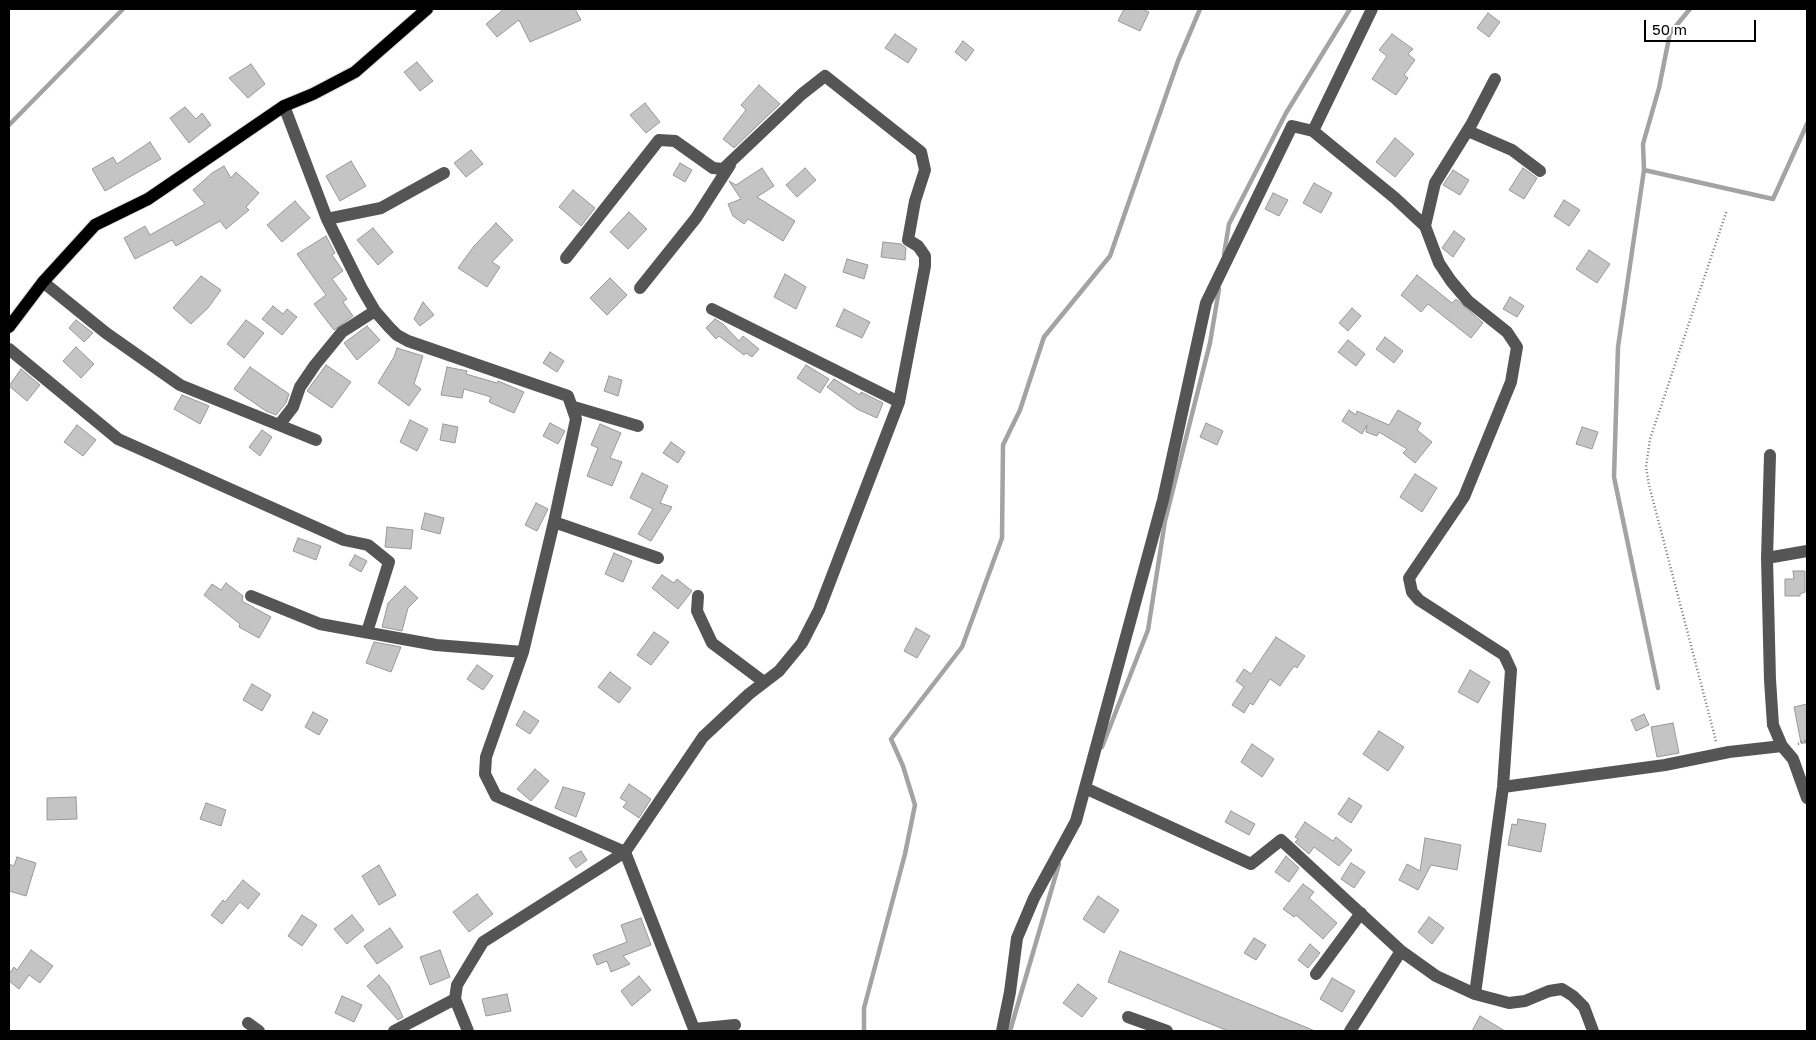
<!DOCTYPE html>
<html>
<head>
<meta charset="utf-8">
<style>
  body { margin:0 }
  #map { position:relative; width:1816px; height:1040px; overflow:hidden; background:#fff; font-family:"Golos Text",sans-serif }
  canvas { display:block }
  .frame { position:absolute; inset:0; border:10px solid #000; pointer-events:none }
  .scale { position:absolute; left:1644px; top:20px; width:112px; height:22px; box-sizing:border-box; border:2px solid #000; border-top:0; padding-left:6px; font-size:15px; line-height:18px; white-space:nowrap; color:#000; -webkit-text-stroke:4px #fff; paint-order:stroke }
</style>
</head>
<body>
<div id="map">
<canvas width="1816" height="1040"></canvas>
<div class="frame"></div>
<div class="scale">50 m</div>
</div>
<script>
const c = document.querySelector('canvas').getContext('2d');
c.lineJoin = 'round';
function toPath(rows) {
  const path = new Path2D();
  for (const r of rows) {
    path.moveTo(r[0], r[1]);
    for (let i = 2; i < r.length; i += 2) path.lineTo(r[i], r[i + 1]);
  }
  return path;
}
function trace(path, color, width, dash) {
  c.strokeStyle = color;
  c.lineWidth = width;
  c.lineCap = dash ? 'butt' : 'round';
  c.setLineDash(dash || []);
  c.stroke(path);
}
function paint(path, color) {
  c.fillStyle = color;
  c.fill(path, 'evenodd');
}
trace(toPath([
  [9,125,123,9],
  [1644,170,1643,144,1659,88,1670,33,1690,9],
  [1224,254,1229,224,1286,113,1350,9],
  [1658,688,1614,477,1618,347,1644,170,1773,199,1807,124],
  [1102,747,1148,630,1165,521,1210,343,1219,289],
  [864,1031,864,1008,905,854,915,805,903,766,891,739,962,647,1002,538,1003,445,1020,410,1044,337,1110,256,1178,61,1200,9],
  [1010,1031,1059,864]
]), '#a3a3a3', 4.5);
const building = toPath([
  [504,9,575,9,581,20,530,42,519,20,497,37,486,24,504,9],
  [1124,9,1141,9,1149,12,1140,31,1118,21,1124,9],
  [1488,13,1500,22,1489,37,1477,28,1488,13],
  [895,34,917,49,908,63,885,48,895,34],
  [1392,34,1413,49,1408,54,1415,60,1404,75,1408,78,1396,95,1372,79,1387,56,1379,50,1392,34],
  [963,41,974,50,966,61,955,52,963,41],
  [417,62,433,81,420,91,404,72,417,62],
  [251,64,265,84,248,98,229,78,251,64],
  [759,85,780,104,734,148,723,139,746,110,741,105,759,85],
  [645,103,660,122,646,133,630,115,645,103],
  [185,107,196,119,202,113,211,125,189,143,170,118,185,107],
  [1395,138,1414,154,1395,177,1376,162,1395,138],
  [150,142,161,159,105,191,92,169,113,157,117,164,150,142],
  [471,150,483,164,466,177,454,163,471,150],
  [351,161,366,186,340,201,326,176,351,161],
  [680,163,692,170,685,182,673,175,680,163],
  [224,166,231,178,236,172,259,193,246,207,249,210,226,229,220,221,176,246,172,240,135,259,124,238,145,226,150,235,205,204,193,190,212,173,224,166],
  [762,168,774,186,757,197,795,221,783,241,748,219,744,224,733,216,728,204,741,199,729,181,736,185,762,168],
  [805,168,816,180,797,197,786,185,805,168],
  [1523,168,1537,178,1524,199,1509,190,1523,168],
  [1453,170,1469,180,1460,195,1443,185,1453,170],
  [1314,183,1332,193,1321,213,1303,203,1314,183],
  [573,190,595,208,581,226,559,207,573,190],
  [1273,193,1288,200,1279,216,1265,209,1273,193],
  [1564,200,1580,210,1569,226,1554,216,1564,200],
  [295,201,310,218,282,242,267,225,295,201],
  [629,212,647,229,628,249,610,232,629,212],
  [496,223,513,240,492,262,500,267,487,287,458,268,474,246,496,223],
  [373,228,393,252,378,265,357,240,373,228],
  [1454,231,1465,239,1453,257,1442,248,1454,231],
  [326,236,335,253,332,255,343,271,332,279,347,299,343,302,353,316,334,330,314,304,326,295,297,254,326,236],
  [883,242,901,244,906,248,905,260,881,257,883,242],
  [1589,250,1610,264,1597,283,1576,269,1589,250],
  [847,259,868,265,864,279,843,272,847,259],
  [785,274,806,287,796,309,774,297,785,274],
  [1417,275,1452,303,1456,299,1483,323,1471,338,1428,304,1421,312,1401,295,1417,275],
  [201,276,221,290,208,308,191,324,173,308,201,276],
  [610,278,627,295,607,315,590,298,610,278],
  [1510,297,1524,306,1517,317,1503,309,1510,297],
  [423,302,434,315,420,326,414,319,423,302],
  [273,306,283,314,287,309,297,317,282,335,262,319,273,306],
  [1352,308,1361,316,1348,331,1339,323,1352,308],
  [844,309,870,322,862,338,836,326,844,309],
  [715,319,723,324,739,341,743,336,759,349,752,357,746,353,744,355,719,336,716,339,706,328,715,319],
  [76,320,93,333,84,342,69,328,76,320],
  [246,320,264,333,244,358,227,344,246,320],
  [367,326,380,340,357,360,344,343,367,326],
  [1385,337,1403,351,1394,363,1376,349,1385,337],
  [1348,340,1365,354,1356,366,1338,352,1348,340],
  [76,347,94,364,81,378,63,361,76,347],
  [397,348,423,356,414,384,421,389,409,406,378,383,394,357,397,348],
  [550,352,564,361,557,372,543,363,550,352],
  [326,365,351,382,332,408,307,391,326,365],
  [806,365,829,379,820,393,797,378,806,365],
  [250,367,289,394,286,403,276,415,266,411,234,389,250,367],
  [447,367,467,371,466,374,497,383,498,381,524,392,514,413,489,402,491,397,464,389,462,398,441,395,447,367],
  [21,369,40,385,27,401,9,386,21,369],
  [609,376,622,380,618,396,604,391,609,376],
  [834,379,860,395,861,392,883,403,877,418,857,409,827,387,834,379],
  [182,395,209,406,200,424,174,409,182,395],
  [1349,410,1356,415,1357,411,1389,425,1398,410,1421,423,1417,430,1432,442,1415,463,1403,453,1407,449,1379,432,1377,436,1366,432,1367,425,1362,434,1342,421,1349,410],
  [410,420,428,429,417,451,400,442,410,420],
  [550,423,565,431,558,444,543,436,550,423],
  [1206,423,1223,431,1217,445,1200,437,1206,423],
  [443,424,458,427,455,443,440,440,443,424],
  [600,424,621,433,610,458,622,462,612,486,587,476,598,448,591,445,600,424],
  [77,425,96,440,83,456,64,442,77,425],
  [1582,427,1598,432,1592,449,1576,444,1582,427],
  [262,430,272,437,260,456,249,447,262,430],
  [671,442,685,452,678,463,663,453,671,442],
  [642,473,668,486,660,503,672,507,651,541,638,534,653,509,630,498,642,473],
  [1415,474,1437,488,1422,512,1400,497,1415,474],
  [536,503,548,509,537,531,525,525,536,503],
  [425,513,444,518,440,534,421,529,425,513],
  [387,527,413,530,411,549,385,547,387,527],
  [298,538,321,546,316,560,293,551,298,538],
  [614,553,632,561,623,582,605,574,614,553],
  [355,555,367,561,361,572,349,565,355,555],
  [1793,571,1805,571,1805,592,1800,594,1800,596,1785,596,1785,579,1794,579,1793,571],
  [662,575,674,583,677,579,692,591,678,609,652,588,662,575],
  [226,583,243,596,242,601,271,617,259,638,239,627,240,624,204,595,212,584,221,590,226,583],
  [405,586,418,598,408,608,402,631,382,627,388,603,405,586],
  [916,628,930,636,917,658,904,651,916,628],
  [654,632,669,642,651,665,637,655,654,632],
  [1276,637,1305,656,1297,668,1294,666,1280,686,1270,679,1253,705,1250,703,1244,713,1232,705,1244,687,1236,681,1244,669,1251,674,1276,637],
  [374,642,401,647,391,672,366,663,374,642],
  [477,665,493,676,483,690,467,679,477,665],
  [1470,670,1490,682,1478,703,1458,692,1470,670],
  [610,672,631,688,619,703,598,687,610,672],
  [252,684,271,695,262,711,243,700,252,684],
  [1807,704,1807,743,1801,743,1794,707,1807,704],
  [524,711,539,721,530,734,516,725,524,711],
  [313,712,328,720,319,735,305,727,313,712],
  [1644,714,1649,725,1636,731,1631,720,1644,714],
  [1673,723,1679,753,1657,757,1651,727,1673,723],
  [1379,731,1404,747,1388,771,1363,754,1379,731],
  [1252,744,1274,759,1262,777,1241,762,1252,744],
  [535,769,549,781,531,801,517,789,535,769],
  [629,784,651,799,639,818,623,807,627,802,620,798,629,784],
  [563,787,585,793,576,817,555,808,563,787],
  [76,797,77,819,47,820,47,798,76,797],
  [1349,798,1362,806,1351,823,1338,814,1349,798],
  [206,803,226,810,221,826,200,819,206,803],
  [1231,811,1255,824,1249,835,1225,822,1231,811],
  [1518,819,1546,824,1541,852,1508,845,1512,824,1517,825,1518,819],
  [1305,822,1333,841,1336,837,1352,850,1339,866,1314,847,1309,854,1295,842,1298,839,1295,837,1305,822],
  [1425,838,1461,845,1457,870,1431,865,1418,890,1399,880,1407,864,1420,871,1425,838],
  [581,851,587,860,576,868,569,858,581,851],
  [1286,856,1299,868,1289,882,1275,872,1286,856],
  [17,857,36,863,26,896,9,891,9,864,14,866,17,857],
  [1351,863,1365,872,1354,888,1341,879,1351,863],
  [379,865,396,895,379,905,362,876,379,865],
  [243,880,260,894,248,909,240,902,222,924,211,915,223,900,225,902,243,880],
  [1303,884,1314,892,1309,898,1337,923,1323,939,1296,915,1294,917,1283,909,1303,884],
  [477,894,493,914,469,932,453,912,477,894],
  [1098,896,1119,910,1104,933,1083,919,1098,896],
  [302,915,317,925,302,946,288,936,302,915],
  [352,915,364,930,347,944,334,929,352,915],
  [1429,917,1444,928,1432,944,1418,932,1429,917],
  [641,918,651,945,623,956,630,964,611,972,607,961,597,965,593,955,627,942,621,925,641,918],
  [390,928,403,947,377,964,364,946,390,928],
  [1254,938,1266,945,1256,960,1244,953,1254,938],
  [1310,944,1320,953,1308,968,1298,960,1310,944],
  [31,950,53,966,40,983,29,975,19,989,9,981,9,974,14,967,17,970,31,950],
  [440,950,450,977,430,985,420,957,440,950],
  [1120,951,1315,1031,1228,1031,1108,982,1120,951],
  [379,975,389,986,403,1017,398,1020,367,986,379,975],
  [639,976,651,990,632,1006,621,991,639,976],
  [1332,978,1355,991,1342,1012,1320,999,1332,978],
  [1078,984,1097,998,1082,1017,1063,1003,1078,984],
  [507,994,511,1011,486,1016,482,999,507,994],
  [342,996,362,1005,354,1022,335,1013,342,996],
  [1480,1016,1505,1031,1472,1031,1480,1016]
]);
paint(building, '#c4c4c4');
trace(building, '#999', 1);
const major = toPath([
  [9,327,43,282,95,225,148,199,284,106,313,94,355,72,427,9]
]);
trace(major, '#dbdbdb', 14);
trace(toPath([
  [1716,741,1649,485,1646,467,1650,439,1727,210],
  [1798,744,1807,740]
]), '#777', 2.5, [1, 2.5]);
trace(toPath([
  [1372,9,1313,131,1395,198,1425,226,1439,263,1451,281,1468,301,1507,332,1517,347,1511,382,1464,497,1409,578,1412,592,1419,600,1504,655,1511,670,1503,787,1475,994],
  [284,106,327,219,361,287,375,311,389,327,397,335,408,341,568,396,576,419,554,522,523,652,486,757,485,774,496,796,625,852,694,1029,735,1025],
  [1468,131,1512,150,1540,171],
  [327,219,381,208,444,173],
  [1425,226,1435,183,1471,125,1495,79],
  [43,282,106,333,180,385,316,440],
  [640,288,696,218,730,165],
  [712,309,899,402],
  [9,349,118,439,344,540,368,545,389,562,367,632],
  [574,407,638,426],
  [279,425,293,407,300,387,315,365,342,332,375,311],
  [1770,455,1767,558,1770,680,1773,725,1782,746],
  [554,522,658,558],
  [1767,558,1807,551],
  [251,596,320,624,436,645,523,652],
  [698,596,697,611,712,643,764,682],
  [1503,787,1665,765,1729,752,1782,746,1793,759,1807,798],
  [1085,788,1251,864,1281,840,1401,951,1436,976,1475,994,1509,1003,1525,1001,1549,991,1562,989,1573,996,1584,1007,1593,1031],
  [1316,974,1361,913],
  [1128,1017,1167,1031],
  [248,1023,259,1031],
  [394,1031,455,999],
  [468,1031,455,999,457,985,483,942,625,852,703,737,749,694,779,671,802,643,819,610,899,402,925,266,925,256,918,246,908,240,915,201,925,170,921,152,825,76,802,94,723,169,713,168,675,141,659,140,566,258],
  [1002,1031,1010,992,1017,938,1034,898,1076,821,1163,500,1206,303,1292,126,1313,131],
  [1350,1031,1401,951]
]), '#555', 12);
trace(major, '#000', 12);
</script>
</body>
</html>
